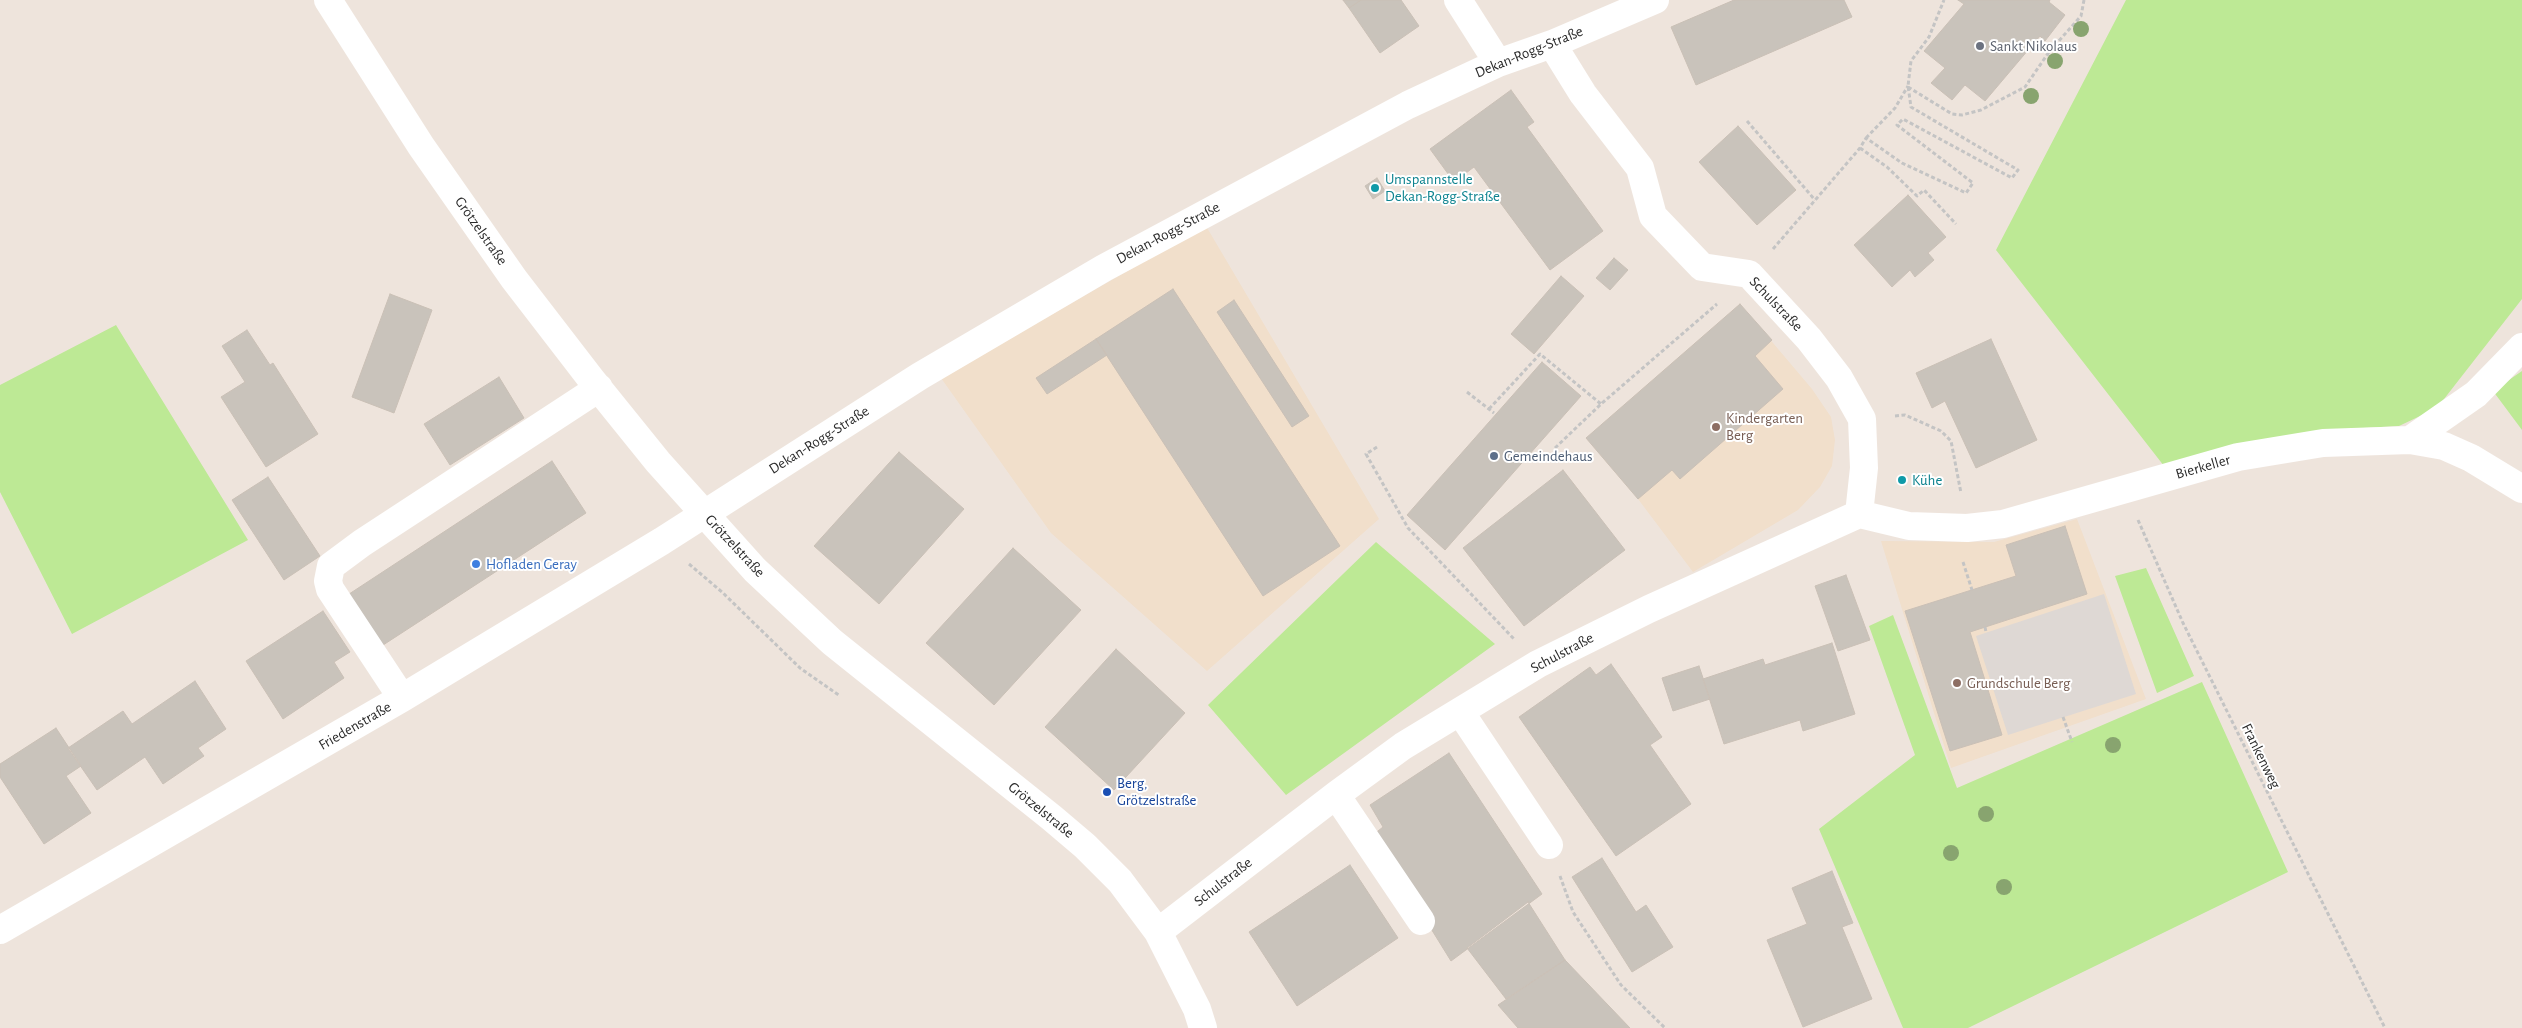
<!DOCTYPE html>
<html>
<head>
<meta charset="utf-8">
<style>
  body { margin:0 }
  canvas { display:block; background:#eee4dc }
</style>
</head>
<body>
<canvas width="2522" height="1028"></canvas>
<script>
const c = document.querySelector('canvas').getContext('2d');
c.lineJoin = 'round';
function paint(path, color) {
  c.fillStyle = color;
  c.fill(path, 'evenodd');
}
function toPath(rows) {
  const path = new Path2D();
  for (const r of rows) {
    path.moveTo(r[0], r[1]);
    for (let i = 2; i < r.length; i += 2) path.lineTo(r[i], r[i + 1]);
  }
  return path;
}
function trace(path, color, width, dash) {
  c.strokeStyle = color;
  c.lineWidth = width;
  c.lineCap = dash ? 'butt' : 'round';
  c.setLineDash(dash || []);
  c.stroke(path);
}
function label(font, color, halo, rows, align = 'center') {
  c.font = font + ' "Alegreya Sans",sans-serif';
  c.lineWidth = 4;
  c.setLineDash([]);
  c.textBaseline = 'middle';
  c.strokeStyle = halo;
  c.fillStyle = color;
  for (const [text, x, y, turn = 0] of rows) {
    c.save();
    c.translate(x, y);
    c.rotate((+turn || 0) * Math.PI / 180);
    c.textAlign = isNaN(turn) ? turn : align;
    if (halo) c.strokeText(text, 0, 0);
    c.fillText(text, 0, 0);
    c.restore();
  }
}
paint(toPath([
  [1206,226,1379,519,1207,671,1051,533,941,378],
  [1740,304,1812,389,1831,417,1835,440,1832,466,1820,487,1798,510,1693,572,1638,499,1586,438],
  [2077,519,2146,699,1951,768,1881,541,1994,542]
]), '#f1dfcb');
paint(toPath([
  [2126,0,2522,0,2522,299,2437,408,2399,426,2327,430,2164,466,1996,250],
  [116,325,248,540,72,634,0,492,0,385],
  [2522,371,2522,430,2493,391],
  [1376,542,1495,644,1286,795,1208,705],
  [2146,568,2194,676,2157,693,2115,576],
  [1893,615,1957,788,2202,682,2288,872,1968,1028,1903,1028,1819,829,1915,755,1869,626]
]), '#bde995');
paint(toPath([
  [2104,594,2136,694,2008,735,1976,636]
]), '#ded8d4');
const building = toPath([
  [1343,0,1361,0,1349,8,1343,0],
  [1361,0,1401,0,1419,26,1380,53,1349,8,1361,0],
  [1734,0,1844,0,1852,17,1696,85,1671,27,1734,0],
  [1958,0,2050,0,2049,2,2065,15,2045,41,2040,36,1985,101,1965,85,1952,100,1931,83,1945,68,1924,51,1964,4,1958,0],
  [1511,90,1534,122,1527,127,1603,231,1550,270,1474,167,1454,182,1430,149,1511,90],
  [1738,126,1796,190,1757,225,1699,162,1738,126],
  [1377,178,1385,191,1373,199,1365,186,1377,178],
  [1908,195,1946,237,1928,253,1934,260,1915,277,1910,270,1892,287,1854,245,1908,195],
  [1614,258,1628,270,1610,290,1596,278,1614,258],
  [1561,276,1584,296,1534,354,1511,334,1561,276],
  [1173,289,1340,546,1263,596,1096,339,1173,289],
  [390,294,432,310,394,413,352,397,390,294],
  [1234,300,1309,416,1292,427,1217,312,1234,300],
  [1740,304,1772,340,1755,356,1783,389,1680,479,1672,470,1638,499,1586,438,1740,304],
  [247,330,270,365,273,363,318,434,266,467,221,397,245,382,222,346,247,330],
  [1096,339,1107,355,1047,394,1036,378,1096,339],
  [1991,339,2037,440,1976,468,1945,401,1932,408,1916,373,1991,339],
  [1542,362,1581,396,1445,550,1407,515,1542,362],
  [499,377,524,418,450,465,424,424,499,377],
  [899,452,964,509,879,604,814,546,899,452],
  [552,461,586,513,377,649,343,598,552,461],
  [1563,470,1625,550,1524,626,1463,548,1563,470],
  [268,477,320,556,284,580,232,500,268,477],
  [2065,526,2087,594,1970,632,2002,735,1950,751,1905,611,2016,576,2006,545,2065,526],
  [1013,548,1081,610,994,705,926,643,1013,548],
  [1846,575,1870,640,1838,651,1815,586,1846,575],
  [323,611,350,652,334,662,344,678,283,719,246,661,323,611],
  [1832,643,1855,714,1803,731,1800,720,1724,744,1703,679,1763,659,1765,665,1832,643],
  [1116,649,1185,713,1114,790,1045,727,1116,649],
  [1611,664,1662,737,1650,745,1691,804,1616,856,1519,717,1590,667,1596,675,1611,664],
  [1699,666,1710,699,1673,711,1662,678,1699,666],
  [195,681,226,729,198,748,204,756,163,784,145,757,97,790,68,748,123,711,132,724,195,681],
  [56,728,81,766,66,776,91,813,44,844,0,777,0,764,56,728],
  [1449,753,1542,894,1451,961,1373,835,1383,827,1370,805,1449,753],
  [1602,858,1636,912,1646,905,1673,947,1632,972,1572,877,1602,858],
  [1350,865,1398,938,1297,1006,1249,932,1350,865],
  [1832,871,1853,923,1842,927,1872,999,1803,1027,1767,940,1807,924,1792,888,1832,871],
  [1528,902,1565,960,1506,999,1467,948,1528,902],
  [1565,960,1630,1028,1518,1028,1498,1005,1565,960]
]);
paint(building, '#c9c3bb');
trace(building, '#cac0b6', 1);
trace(toPath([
  [1908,87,1952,114,1962,115,1981,110,2025,87,2049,52,2081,16,2084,0],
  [1747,121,1815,200],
  [1866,138,1895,108,1908,86],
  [1860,148,1887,167,1917,196,1924,190,1956,224],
  [1773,249,1860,148,1866,138,1902,163,1966,193,1973,183,1897,125,1903,119,2012,178,2018,170,1911,107,1908,86,1911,61,1929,37,1944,0],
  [1467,392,1494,413],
  [1489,409,1540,354,1601,404],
  [1895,416,1905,415,1941,431,1951,441,1961,493],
  [1377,447,1366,454,1408,528,1514,639],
  [1555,448,1601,404,1717,304],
  [2138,520,2183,623,2385,1028],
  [1963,562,1972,590],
  [689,564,722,592,800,668,840,696],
  [1985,627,1986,632],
  [2063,717,2072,742],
  [1560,876,1573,912,1621,985,1665,1028]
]), '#c4c4c4', 3, [4, 2.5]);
trace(toPath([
  [328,0,421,146,514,279,591,379,658,462,755,570,832,642,1052,818,1085,846,1120,881,1158,932,1197,1009,1203,1028],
  [1458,0,1498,63],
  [1552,44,1583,94,1640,168,1653,216,1702,267,1749,274,1809,339,1839,378,1862,419,1864,468,1859,514],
  [2410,440,2476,394,2522,347],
  [402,698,330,589,328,581,331,566,362,543,599,388],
  [1461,713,1549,845],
  [1336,795,1421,921],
  [0,930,402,698,662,541,920,376,1104,268,1408,105,1498,63,1552,44,1655,0],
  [1158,932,1336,795,1403,746,1538,664,1649,609,1859,514,1909,526,1967,528,2003,524,2238,457,2323,443,2410,440,2444,446,2471,458,2522,489]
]), '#fff', 28);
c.fillStyle = '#88a46f';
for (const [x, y] of [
  [2081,29],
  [2055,61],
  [2031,96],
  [2113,745],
  [1986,814],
  [1951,853],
  [2004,887]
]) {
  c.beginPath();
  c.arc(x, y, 8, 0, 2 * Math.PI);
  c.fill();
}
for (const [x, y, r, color] of [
  [1980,46,5,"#6b7280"],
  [1375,188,5,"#0f9aa8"],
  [1716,427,5,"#8d6e63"],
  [1494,456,5,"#5c6f8a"],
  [1902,480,5,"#0f9aa8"],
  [476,564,5,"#3f7fe0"],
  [1957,683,5,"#8d6e63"],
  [1107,792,5,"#1a4fb4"]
]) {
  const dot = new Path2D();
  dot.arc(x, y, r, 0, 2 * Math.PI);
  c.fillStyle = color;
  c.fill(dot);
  trace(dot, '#fff', 2);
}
label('15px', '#5b616d', '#fff', [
  ["Sankt Nikolaus",1990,46]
], 'left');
label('15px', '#2b2b2b', '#fff', [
  ["Dekan-Rogg-Straße",1529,52,-22],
  ["Grötzelstraße",481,231,55],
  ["Dekan-Rogg-Straße",1168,233,-28],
  ["Schulstraße",1776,304,46],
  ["Dekan-Rogg-Straße",819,440,-32],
  ["Bierkeller",2203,467,-16],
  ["Grötzelstraße",735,546,47],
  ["Schulstraße",1562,653,-28],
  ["Friedenstraße",355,726,-30],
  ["Frankenweg",2261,756,64],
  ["Grötzelstraße",1041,810,39],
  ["Schulstraße",1223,882,-38]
]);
label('15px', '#0d838f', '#fff', [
  ["Umspannstelle",1385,179],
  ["Dekan-Rogg-Straße",1385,196],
  ["Kühe",1912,480]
], 'left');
label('15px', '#785e54', '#fff', [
  ["Kindergarten",1726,418],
  ["Berg",1726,435],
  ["Grundschule Berg",1967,683]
], 'left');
label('15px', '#4e5e75', '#fff', [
  ["Gemeindehaus",1504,456]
], 'left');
label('15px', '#366cbe', '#fff', [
  ["Hofladen Geray",486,564]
], 'left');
label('15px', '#164399', '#fff', [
  ["Berg,",1117,783],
  ["Grötzelstraße",1117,800]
], 'left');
</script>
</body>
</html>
